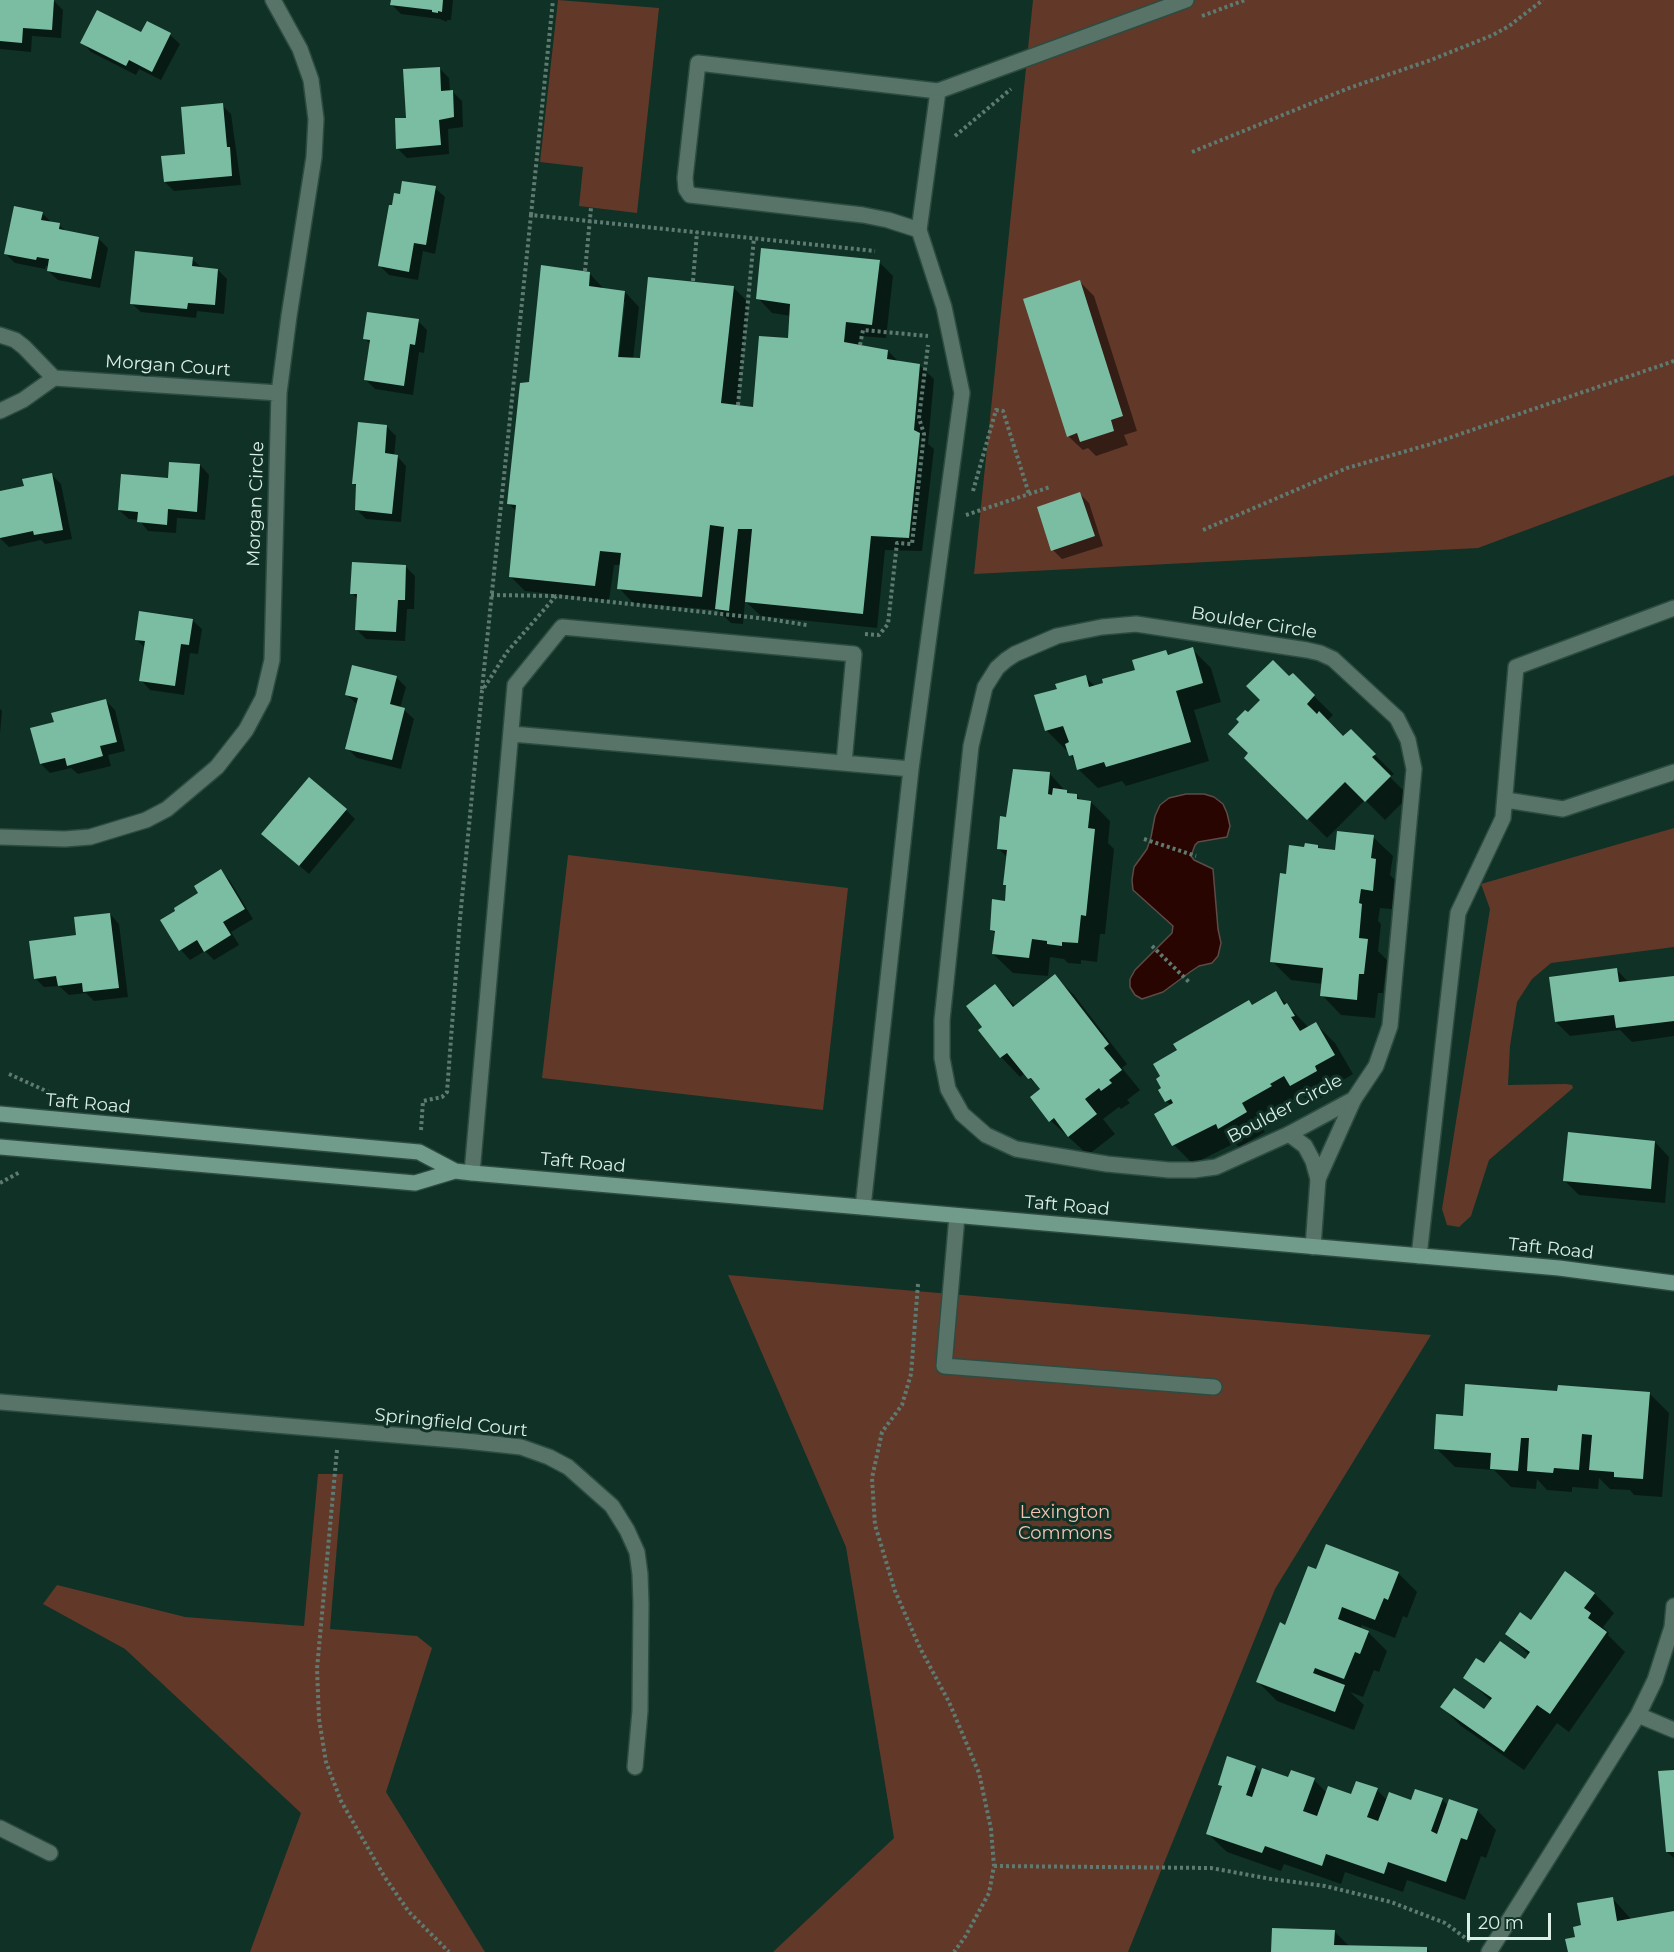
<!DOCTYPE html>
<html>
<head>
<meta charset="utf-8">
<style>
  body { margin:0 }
  #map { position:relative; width:1674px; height:1952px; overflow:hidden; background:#103126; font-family:Montserrat,sans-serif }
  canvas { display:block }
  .scale { position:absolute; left:1467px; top:1913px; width:84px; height:27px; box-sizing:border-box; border:3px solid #dcefe6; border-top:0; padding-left:8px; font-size:18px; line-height:21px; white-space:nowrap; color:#dcefe6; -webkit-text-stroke:4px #103126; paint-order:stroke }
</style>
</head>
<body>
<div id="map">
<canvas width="1674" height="1952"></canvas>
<div class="scale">20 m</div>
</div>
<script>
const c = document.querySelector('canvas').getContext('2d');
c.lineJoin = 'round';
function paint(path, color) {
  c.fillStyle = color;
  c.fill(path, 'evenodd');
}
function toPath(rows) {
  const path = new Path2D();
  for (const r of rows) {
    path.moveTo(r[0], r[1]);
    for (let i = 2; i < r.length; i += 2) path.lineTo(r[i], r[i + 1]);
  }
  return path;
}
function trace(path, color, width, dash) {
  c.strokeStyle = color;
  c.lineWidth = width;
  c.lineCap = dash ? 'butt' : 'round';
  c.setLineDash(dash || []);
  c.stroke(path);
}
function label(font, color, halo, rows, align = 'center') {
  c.font = font + ' Montserrat,sans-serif';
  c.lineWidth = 6;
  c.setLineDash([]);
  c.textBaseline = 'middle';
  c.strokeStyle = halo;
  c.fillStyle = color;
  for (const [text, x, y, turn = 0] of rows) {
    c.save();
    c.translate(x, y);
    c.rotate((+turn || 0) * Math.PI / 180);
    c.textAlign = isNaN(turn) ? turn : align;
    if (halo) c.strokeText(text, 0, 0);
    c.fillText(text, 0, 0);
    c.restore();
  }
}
paint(toPath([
  [558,0,659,8,637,213,579,206,583,167,540,162],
  [1033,0,1674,0,1674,475,1478,548,974,574],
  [1674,828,1674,947,1551,963,1532,979,1517,1002,1510,1046,1508,1085,1566,1084,1572,1085,1573,1088,1489,1160,1471,1216,1459,1227,1447,1225,1442,1209,1490,909,1481,884],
  [568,855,848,888,823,1110,542,1078],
  [728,1275,1431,1335,1275,1589,1128,1952,773,1952,894,1838,846,1547],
  [318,1474,343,1474,330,1629,417,1636,432,1648,386,1792,485,1952,250,1952,301,1813,125,1649,43,1604,57,1585,185,1617,304,1626]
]), '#623829');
const water = toPath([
  [1186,794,1204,794,1214,797,1223,804,1227,813,1230,826,1227,837,1198,842,1195,845,1191,856,1194,860,1213,869,1218,929,1221,943,1218,956,1212,963,1199,966,1190,972,1163,992,1142,999,1135,995,1130,987,1130,979,1135,970,1172,933,1173,926,1133,890,1132,880,1134,867,1147,849,1151,837,1155,816,1160,805,1169,798,1186,794]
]);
paint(water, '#280500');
trace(water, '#5e4b45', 1.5);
paint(toPath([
  [0,0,53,0,63,10,61,38,32,36,31,52,0,49],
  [392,0,453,0,451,20,447,20,447,22,440,19,401,14,392,5],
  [147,23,170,35,180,44,161,80,139,69,136,75,91,52,82,42,142,34],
  [440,69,449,78,450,92,453,92,462,101,463,127,448,129,449,154,407,158,397,148,407,119],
  [222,105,231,114,241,185,174,191,165,182,187,155],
  [435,188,445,197,435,254,423,251,418,280,389,275,380,266,401,196],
  [42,213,52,223,59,225,67,232,98,238,108,248,100,288,58,280,48,271,49,266,46,266,45,269,15,263,6,254],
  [192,259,202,268,218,270,227,279,224,314,197,311,196,318,141,312,131,303],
  [879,262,893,276,886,338,860,336,859,346,888,351,899,362,919,365,934,379,928,444,934,449,922,551,885,550,877,628,761,616,745,601,743,624,731,623,716,608,716,610,633,603,619,588,621,565,614,565,609,600,525,591,511,577,517,512,509,504,530,384,589,273,604,289,625,292,639,307,633,359,642,360,733,287,748,302,737,406,755,408,789,340,791,316,772,313,758,298],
  [622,302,625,302,618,365,615,365],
  [1080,282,1094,296,1137,431,1124,435,1128,445,1096,456,1088,448,1083,450,1068,436],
  [418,321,427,330,424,353,419,352,413,395,375,389,366,380,371,345,365,339],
  [386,426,396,436,394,456,397,456,406,466,401,522,366,519,356,509,357,487,353,483],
  [200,465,209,475,205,520,177,518,176,533,148,531,139,520,129,519,119,510,169,480],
  [52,475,61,484,72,539,45,544,41,540,9,547,0,538,0,493,25,487],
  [1080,494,1089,503,1103,546,1062,559,1053,550],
  [406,567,415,576,414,609,407,609,405,641,366,639,356,629,358,600,352,593],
  [192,620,202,629,198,654,190,653,184,695,150,690,141,680,145,648,136,639],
  [1192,649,1211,668,1221,702,1194,710,1209,761,1126,786,1122,781,1098,788,1078,769,1068,749,1066,750,1046,730,1059,690,1085,677,1095,686,1137,671,1166,651,1170,656],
  [354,667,397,678,406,687,400,708,404,710,414,719,401,769,357,758,347,748,358,705,347,695],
  [1293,675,1333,715,1327,721,1343,738,1351,731,1394,774,1390,777,1409,796,1385,820,1365,800,1327,838,1247,758,1250,753,1248,714],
  [105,700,115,710,125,751,108,755,111,766,78,774,71,768,50,773,41,764,55,723],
  [0,709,2,711,0,734],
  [1050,774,1069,795,1076,795,1082,801,1091,802,1110,821,1108,843,1114,849,1105,934,1100,934,1097,962,1081,960,1081,964,1068,963,1064,959,1050,957,1048,976,1013,973,993,954,996,934,991,930,1006,902,1008,887,1005,884,1008,858,998,848,1007,818],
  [346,810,355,819,309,874,273,843],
  [1373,837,1393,856,1390,875,1395,880,1392,909,1380,908,1378,921,1381,924,1378,951,1387,960,1383,993,1378,993,1375,1018,1341,1015,1322,995,1323,984,1291,980,1272,961,1287,875,1306,849,1317,846,1321,850,1336,852],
  [221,871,230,881,253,919,231,932,239,945,214,960,205,951,190,960,181,950,162,921,200,893],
  [110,914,119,924,128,997,94,1001,86,993,69,995,59,986,44,987,35,978,78,937],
  [1617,970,1629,983,1674,977,1674,1036,1632,1042,1620,1030,1570,1036,1556,1022],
  [1054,976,1074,995,1127,1064,1122,1068,1140,1090,1127,1100,1130,1103,1121,1109,1119,1107,1103,1119,1115,1134,1088,1155,1051,1121,1032,1097,1041,1090,1025,1073,1020,1077,1001,1057,984,1027,995,986,1015,1006],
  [1276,993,1309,1028,1316,1024,1335,1043,1353,1074,1333,1086,1335,1090,1311,1104,1302,1095,1288,1103,1290,1106,1260,1123,1265,1132,1239,1147,1235,1143,1193,1164,1174,1145,1171,1105,1166,1101,1253,1006],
  [1655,1142,1669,1157,1665,1203,1579,1195,1564,1180],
  [1559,1393,1650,1394,1669,1413,1662,1497,1634,1495,1630,1490,1610,1489,1599,1478,1598,1489,1572,1487,1572,1492,1547,1490,1537,1479,1536,1489,1511,1487,1494,1470,1455,1467,1436,1448,1464,1418],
  [1317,1571,1398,1573,1417,1592,1407,1618,1403,1616,1395,1638,1362,1625,1360,1629,1368,1632,1387,1651,1379,1672,1374,1670,1363,1697,1350,1692,1364,1705,1354,1730,1277,1701,1258,1682],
  [1566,1574,1595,1594,1614,1613,1603,1627,1609,1633,1608,1635,1625,1652,1569,1732,1557,1723,1524,1770,1461,1726,1442,1707,1484,1711,1491,1701,1465,1677,1484,1665,1525,1661,1529,1655,1507,1634,1532,1622],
  [1255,1767,1262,1774,1289,1779,1314,1780,1327,1793,1352,1796,1377,1790,1387,1800,1412,1802,1442,1799,1448,1806,1477,1810,1496,1830,1486,1858,1481,1856,1465,1900,1407,1880,1403,1892,1345,1872,1341,1884,1284,1864,1281,1871,1227,1852,1207,1833,1223,1788,1219,1785],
  [1674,1771,1674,1858,1667,1852],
  [1612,1898,1632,1920,1674,1913,1674,1952,1569,1952,1582,1926],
  [1334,1931,1349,1946,1426,1948,1430,1952,1273,1952]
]), '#0007');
paint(toPath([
  [0,0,54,0,52,30,23,28,22,43,0,41],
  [391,0,443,0,442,12,438,11,438,13,432,12,432,10,390,5],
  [97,10,141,32,147,21,171,33,152,72,129,60,126,66,80,43],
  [440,67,441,91,453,90,454,117,439,120,441,145,396,149,395,118,406,118,403,69],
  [223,103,227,147,230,147,232,176,164,182,161,156,185,154,181,107],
  [402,181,436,186,426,245,414,243,409,272,378,266,389,205,392,205,394,193,400,194],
  [14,206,43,212,41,220,60,223,59,229,99,237,91,279,47,271,49,259,37,257,36,260,4,254],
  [761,248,880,260,872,325,846,322,844,342,888,350,887,359,920,364,914,430,920,433,909,538,871,536,863,614,745,602,752,529,738,529,729,611,715,609,724,527,710,525,702,597,617,589,621,553,600,551,595,586,509,577,516,505,507,504,520,383,529,382,541,265,590,272,589,286,625,291,618,357,640,358,648,277,734,286,721,403,753,407,759,336,788,338,790,304,756,299],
  [135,251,193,257,192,266,218,269,215,305,188,303,187,309,130,304],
  [1080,280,1123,416,1111,420,1114,431,1080,442,1077,433,1067,437,1023,299],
  [367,312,419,319,415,345,410,344,404,386,364,380,370,340,363,339],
  [358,422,387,425,385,453,398,455,392,514,355,510,356,484,352,484],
  [169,462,200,464,197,512,168,509,167,525,137,522,138,512,118,510,121,474,168,478],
  [52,473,63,530,34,535,33,531,0,538,0,491,24,486,22,479],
  [1080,492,1095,536,1051,551,1037,507],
  [352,562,406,565,405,600,398,600,396,632,355,630,357,594,350,594],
  [139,611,193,619,189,645,181,644,175,686,139,681,145,641,135,640],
  [1193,647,1203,683,1176,691,1191,742,1106,767,1104,762,1077,770,1073,755,1069,756,1065,744,1069,742,1063,726,1045,731,1034,695,1057,689,1055,684,1086,675,1089,687,1103,683,1102,679,1135,670,1132,660,1166,650,1168,655],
  [1273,660,1289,676,1293,673,1315,695,1307,704,1317,714,1319,711,1343,736,1351,729,1376,754,1372,757,1391,776,1365,802,1345,782,1307,820,1244,758,1248,753,1228,734,1239,722,1236,719,1245,710,1248,712,1260,700,1246,686],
  [352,665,397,676,390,704,405,708,392,760,345,749,358,698,345,695],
  [106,699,117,742,100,746,103,756,67,766,65,758,40,764,30,728,54,722,51,713],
  [1013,769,1050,772,1048,794,1052,795,1053,788,1067,790,1067,793,1077,794,1077,799,1091,801,1088,828,1095,829,1086,916,1081,915,1078,943,1062,942,1062,946,1047,944,1047,941,1032,939,1029,958,992,954,995,931,990,930,992,899,1005,901,1006,885,1003,885,1007,850,997,849,1000,816,1006,817],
  [309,777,347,809,299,866,261,834],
  [1337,831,1374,835,1371,858,1376,859,1373,891,1361,889,1359,903,1362,904,1359,938,1368,939,1364,974,1359,974,1357,1000,1320,996,1323,968,1270,962,1280,873,1286,874,1289,845,1304,847,1305,843,1318,845,1318,848,1335,850],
  [221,869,245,909,223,922,231,935,204,952,197,940,179,951,160,920,175,911,174,908,198,893,194,886],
  [110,913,119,988,83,992,82,983,58,986,56,976,34,979,29,941,76,935,74,917],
  [1617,968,1619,982,1674,976,1674,1021,1616,1028,1614,1015,1555,1022,1549,977],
  [1055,974,1109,1044,1104,1048,1122,1070,1109,1080,1112,1083,1101,1091,1099,1088,1085,1099,1097,1114,1068,1137,1054,1118,1049,1122,1030,1097,1040,1089,1031,1078,1028,1079,1007,1053,1000,1058,978,1030,982,1027,966,1006,995,984,1013,1007],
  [1276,991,1284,1005,1287,1003,1295,1016,1291,1017,1300,1031,1316,1022,1335,1055,1315,1066,1317,1071,1290,1086,1284,1076,1270,1084,1272,1086,1242,1103,1247,1112,1218,1129,1216,1124,1172,1146,1154,1114,1173,1103,1171,1099,1165,1102,1158,1090,1161,1088,1156,1079,1160,1076,1153,1064,1177,1050,1173,1044,1249,1000,1252,1005],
  [1568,1132,1655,1141,1651,1189,1563,1181],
  [1465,1384,1557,1391,1558,1385,1650,1392,1643,1479,1614,1477,1614,1472,1589,1470,1592,1435,1582,1434,1579,1470,1554,1468,1553,1473,1527,1471,1529,1438,1521,1438,1518,1471,1490,1469,1491,1453,1434,1449,1436,1414,1463,1416],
  [1326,1544,1399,1572,1388,1600,1384,1598,1375,1620,1342,1607,1338,1619,1369,1631,1360,1654,1355,1652,1344,1679,1315,1668,1313,1673,1345,1685,1335,1712,1256,1682,1280,1622,1285,1625,1308,1566,1316,1569],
  [1565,1571,1595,1593,1584,1608,1591,1613,1588,1618,1607,1632,1550,1714,1537,1705,1504,1752,1440,1707,1454,1688,1484,1709,1492,1698,1463,1678,1476,1658,1484,1663,1500,1641,1525,1659,1530,1652,1505,1634,1520,1612,1531,1620],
  [1227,1756,1256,1766,1246,1795,1252,1797,1262,1768,1288,1777,1291,1770,1315,1778,1303,1811,1317,1816,1328,1786,1351,1794,1356,1781,1378,1788,1367,1817,1378,1821,1389,1792,1411,1800,1415,1789,1443,1798,1431,1831,1437,1834,1449,1799,1478,1809,1467,1840,1461,1838,1446,1882,1388,1862,1384,1874,1326,1854,1322,1866,1265,1846,1262,1853,1206,1834,1222,1786,1218,1785],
  [1674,1770,1674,1852,1666,1852,1658,1771],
  [1613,1897,1617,1921,1674,1911,1674,1952,1568,1952,1565,1939,1575,1937,1573,1927,1581,1925,1577,1903],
  [1272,1928,1335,1930,1334,1945,1427,1947,1427,1952,1271,1952]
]), '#7abda2');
const lane = toPath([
  [938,91,1186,0],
  [512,734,911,769],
  [1506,800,1563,809,1674,772],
  [1289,1134,1305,1146,1313,1161,1318,1179],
  [472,1173,515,685,562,627,854,654,844,763],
  [1318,1179,1354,1099],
  [863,1207,911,769,962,393,944,307,919,230,938,91,698,63,685,178,686,189,690,195,863,215,888,220,919,230],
  [957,1216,944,1366,1214,1387],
  [1419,1256,1458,913,1503,818,1516,667,1674,608]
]);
const street = toPath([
  [0,335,15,340,24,347,54,378],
  [0,411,23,400,54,378,279,393],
  [1136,624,1307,650,1320,653,1333,659,1397,718,1408,740,1414,769,1390,1026,1376,1066,1354,1099,1289,1134,1216,1167,1194,1170,1169,1170,1107,1164,1016,1149,986,1135,962,1114,948,1089,942,1058,942,1020,971,746,985,687,997,668,1006,660,1015,654,1057,636,1102,627,1136,624],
  [0,837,65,839,90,837,146,820,167,809,217,767,246,730,263,698,272,660,279,393,289,316,314,157,316,119,311,80,300,49,273,0],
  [1313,1247,1318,1179],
  [0,1402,466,1441,521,1447,549,1457,568,1467,612,1506,627,1530,637,1552,640,1574,641,1604,640,1711,635,1767],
  [1638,1715,1674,1730],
  [0,1828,50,1853],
  [1489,1952,1638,1715,1655,1680,1672,1627,1674,1606]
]);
const secondary = toPath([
  [0,1114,419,1152,455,1171],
  [0,1147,415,1183,455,1171,472,1173,1559,1268,1674,1283]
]);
trace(lane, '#2d4c41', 18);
trace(street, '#2d4c41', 18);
trace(secondary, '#2d4c41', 18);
trace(toPath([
  [1202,16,1245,0],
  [955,136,1011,89],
  [1192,152,1349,88,1431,60,1493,35,1509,26,1543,0],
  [531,215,553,0],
  [585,271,591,208],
  [693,281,697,232],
  [860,345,863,330,928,336],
  [738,405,754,238],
  [973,491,996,410,1003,411,1029,494],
  [966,515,1050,487],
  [1203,530,1347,468,1431,444,1674,361],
  [491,595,556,596],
  [865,634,879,635,888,624,897,543,912,544,924,434,919,418,928,345],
  [482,689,531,215,875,251],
  [1144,839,1196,856],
  [1152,946,1189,982],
  [9,1074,55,1095],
  [421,1130,423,1101,442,1097,447,1092,460,919,482,691,507,652,556,596,768,619,807,625],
  [0,1183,20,1172],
  [918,1284,911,1374,902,1405,882,1432,872,1478,875,1525,895,1591,920,1648,949,1702,979,1773,991,1829,994,1866,989,1893,965,1937,954,1952],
  [337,1450,317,1669,319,1719,326,1762,341,1801,384,1876,409,1912,449,1952],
  [994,1866,1211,1868,1271,1879,1325,1886,1391,1902,1445,1923,1471,1942]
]), '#5f7b71', 4, [3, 3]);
trace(lane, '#587367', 15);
trace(street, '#587367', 15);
trace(secondary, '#719b8a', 15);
label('18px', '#dcefe6', '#103126', [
  ["Morgan Court",168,366,4],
  ["Morgan Circle",256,504,-88],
  ["Boulder Circle",1254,623,9],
  ["Taft Road",88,1104,5],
  ["Boulder Circle",1285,1109,-28],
  ["Taft Road",583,1163,5],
  ["Taft Road",1067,1206,5],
  ["Taft Road",1551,1249,6],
  ["Springfield Court",451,1423,6]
]);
label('18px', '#f7c3b0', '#103126', [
  ["Lexington",1065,1513],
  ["Commons",1065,1534]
]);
</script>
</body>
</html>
